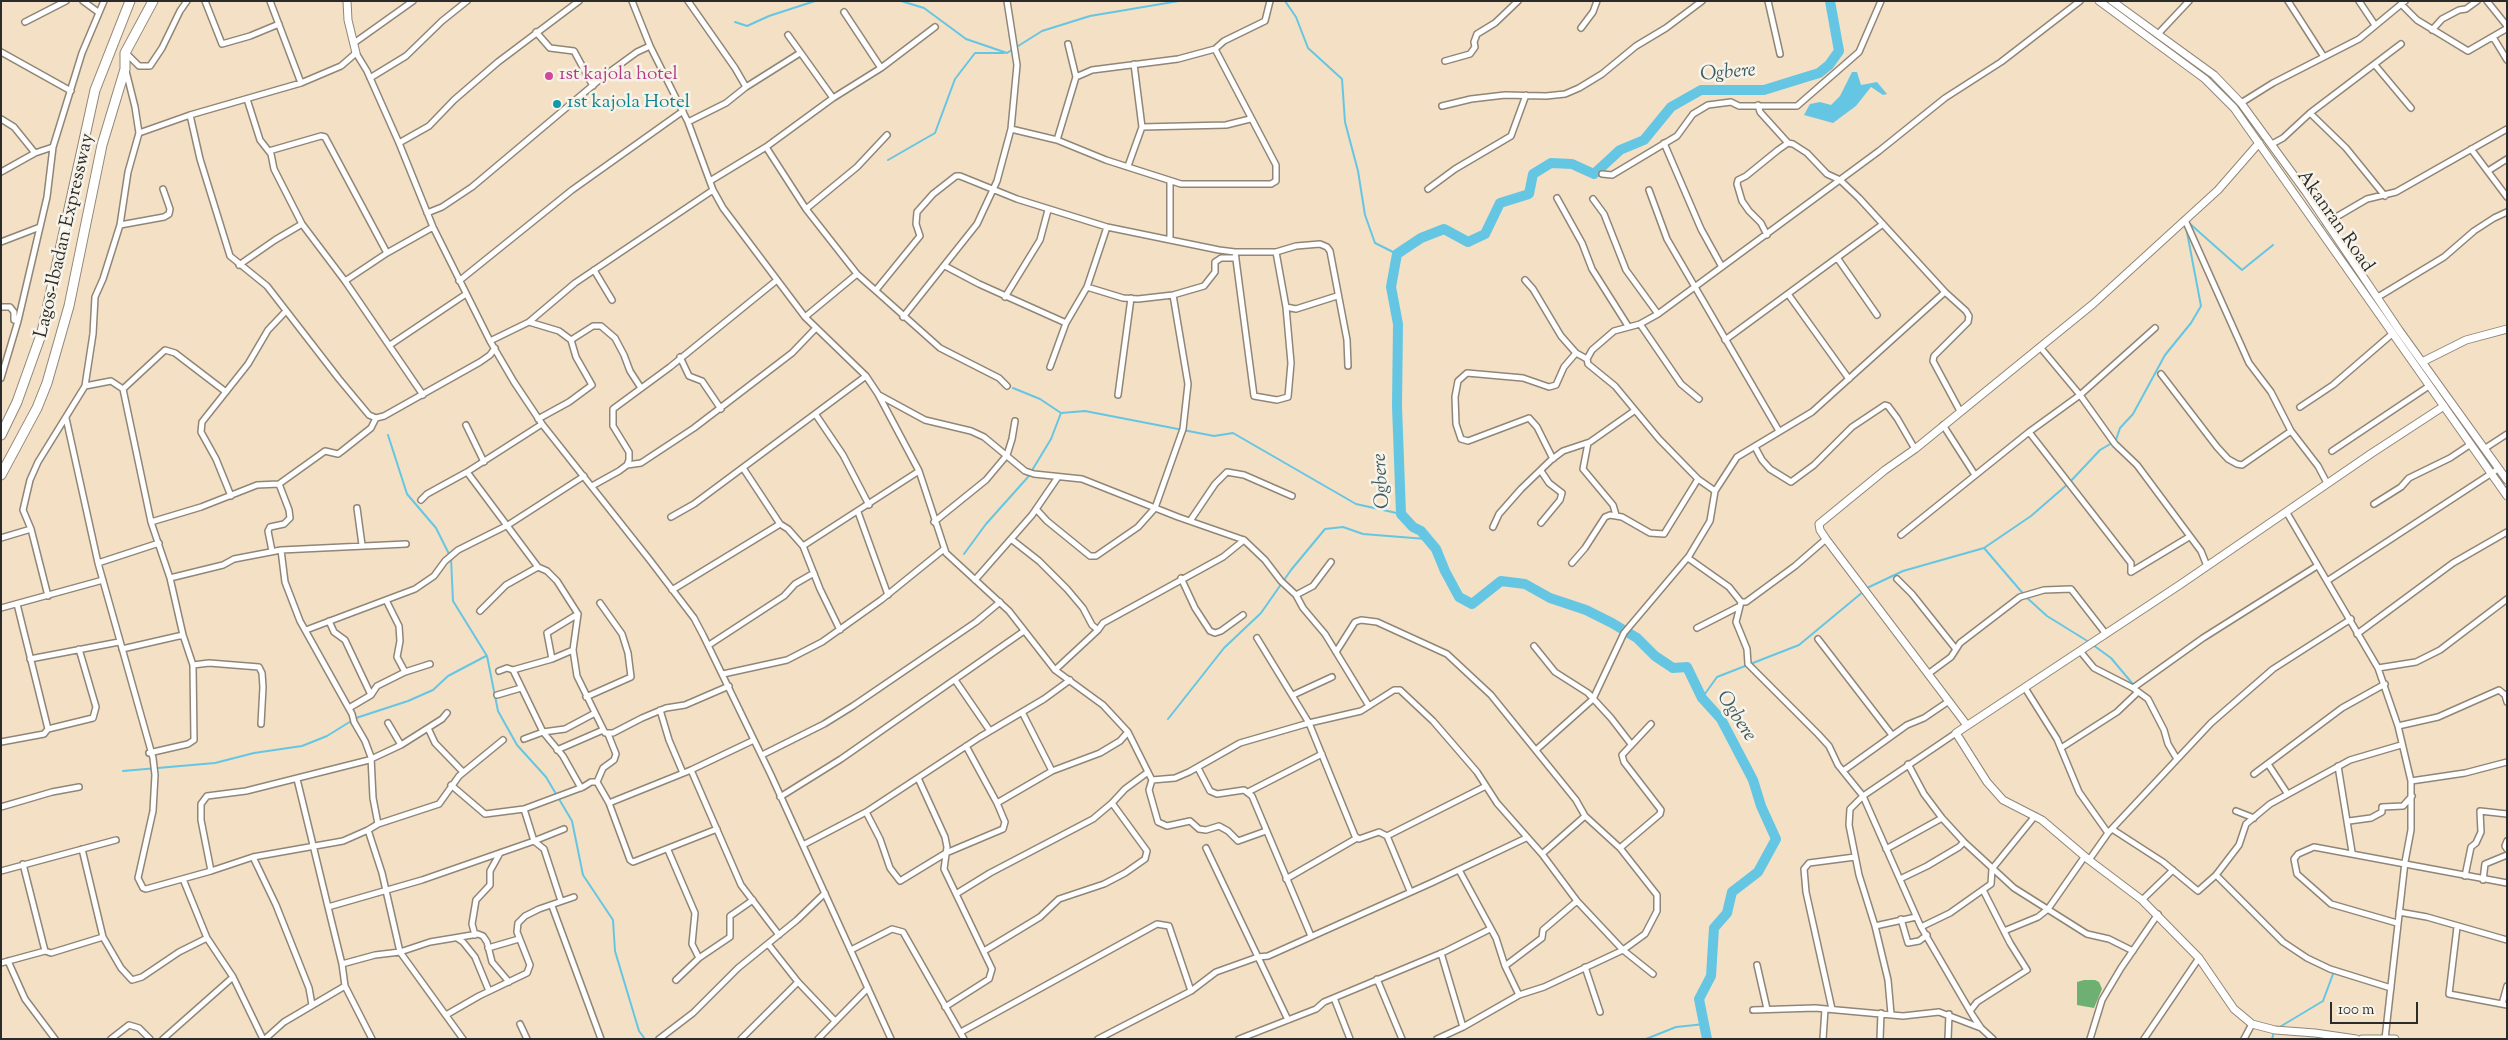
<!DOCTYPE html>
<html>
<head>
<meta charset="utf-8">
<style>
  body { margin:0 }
  #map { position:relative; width:2508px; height:1040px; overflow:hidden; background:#f4e0c5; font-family:"Sorts Mill Goudy",serif }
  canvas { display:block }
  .frame { position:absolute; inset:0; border:2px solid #2b2b2b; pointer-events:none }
  .scale { position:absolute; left:2330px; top:1002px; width:88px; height:22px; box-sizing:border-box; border:2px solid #2b2b2b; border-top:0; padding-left:6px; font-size:15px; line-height:18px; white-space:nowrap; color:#2b2b2b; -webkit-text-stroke:4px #f7f3e8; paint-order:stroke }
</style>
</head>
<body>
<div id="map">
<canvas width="2508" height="1040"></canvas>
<div class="frame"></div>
<div class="scale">100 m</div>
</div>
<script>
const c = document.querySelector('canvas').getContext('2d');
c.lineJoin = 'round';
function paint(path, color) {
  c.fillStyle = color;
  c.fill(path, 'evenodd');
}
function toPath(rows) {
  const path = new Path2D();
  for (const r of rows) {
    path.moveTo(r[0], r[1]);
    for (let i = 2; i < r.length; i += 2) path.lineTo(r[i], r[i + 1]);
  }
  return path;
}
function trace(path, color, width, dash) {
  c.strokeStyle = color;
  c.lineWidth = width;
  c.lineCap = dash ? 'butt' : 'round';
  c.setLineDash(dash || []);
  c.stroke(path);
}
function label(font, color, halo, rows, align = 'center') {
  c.font = font + ' "Sorts Mill Goudy",serif';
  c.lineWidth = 5;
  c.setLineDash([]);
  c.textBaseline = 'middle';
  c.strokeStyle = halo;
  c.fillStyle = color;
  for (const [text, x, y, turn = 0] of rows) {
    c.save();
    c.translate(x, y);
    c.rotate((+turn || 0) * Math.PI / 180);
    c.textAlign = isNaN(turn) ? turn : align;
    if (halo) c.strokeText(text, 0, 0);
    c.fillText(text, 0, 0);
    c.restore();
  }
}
paint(toPath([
  [2084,980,2095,980,2099,982,2102,989,2094,1008,2077,1005,2077,982]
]), '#6eb072');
paint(toPath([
  [1852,72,1857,72,1861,85,1877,82,1887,94,1883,95,1871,87,1856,106,1833,123,1804,115,1810,104,1820,102,1831,105,1840,96]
]), '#65c6e3');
trace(toPath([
  [901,1,924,8,966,39,1007,53,1042,31,1090,16,1179,1],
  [1285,1,1296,17,1308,48,1342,79,1345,122,1358,171,1365,215,1375,243,1397,254],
  [735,22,747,26,769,16,815,1],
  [888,160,935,133,955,79,975,53,1004,53],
  [2189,223,2242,270,2273,245],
  [1013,388,1040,399,1061,413,1085,411,1214,436,1233,433,1356,504,1401,514],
  [388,435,407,494,436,528,451,558,453,601,487,656,498,711,517,745,546,777,572,821,583,875,613,920,615,951,639,1031,645,1039],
  [2115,443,2120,428,2133,414,2165,355,2191,323,2201,306,2186,227],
  [1984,548,2026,597,2047,616,2089,642],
  [964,554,986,524,1028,477,1051,439,1061,413],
  [1867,588,1903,571,1984,548,2031,516,2069,483,2100,450,2112,443],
  [2093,645,2111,658,2132,683],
  [1702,698,1717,677,1799,645,1864,591],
  [1168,719,1224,648,1261,613,1291,570,1325,529,1343,527,1363,534,1426,539],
  [123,771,215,763,254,753,302,746,327,736,356,718,408,701,433,690,448,676,486,656],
  [2278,1028,2323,1001,2333,974],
  [1646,1039,1676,1027,1705,1024],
  [2272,1039,2274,1032]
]), '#65c6e3', 2);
trace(toPath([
  [1707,1039,1699,999,1711,976,1714,928,1727,913,1732,892,1758,872,1776,839,1761,806,1753,780,1721,719,1702,698,1687,667,1673,668,1655,656,1637,638,1612,623,1586,610,1550,598,1525,584,1501,581,1472,604,1459,597,1445,571,1436,549,1421,531,1413,527,1401,514,1397,406,1398,324,1391,287,1397,254,1421,238,1444,229,1468,242,1485,234,1500,203,1529,194,1533,174,1551,163,1572,164,1594,174,1620,150,1644,140,1671,107,1701,90,1764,90,1819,73,1829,65,1839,51,1830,1]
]), '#65c6e3', 10);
const street = toPath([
  [83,1,98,12],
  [205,1,222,44,250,36,279,24],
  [270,1,301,83],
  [632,1,650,46,688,122,713,190,723,208,805,317,866,376,878,394,919,471,946,553,1009,611,1055,670,1103,705,1128,732,1152,780,1149,790,1158,822,1167,826,1190,821,1199,829,1206,830,1219,826,1228,831,1238,841,1266,831],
  [688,1,735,68,746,87],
  [1768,1,1780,54],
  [2288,1,2324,57],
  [2359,1,2375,25],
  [2401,4,2417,20,2468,51,2506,29,2507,26,2487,1],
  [844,12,881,68],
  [25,22,66,1],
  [1581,28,1593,12,1597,1],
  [2432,30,2442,19,2459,10,2466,9,2477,1],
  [536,32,550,48,574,51,593,86],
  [2158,34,2189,1],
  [788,35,833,98],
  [2493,37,2507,60],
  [354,43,413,1],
  [1,52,71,91],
  [126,53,139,66,150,66,162,48,180,11,187,1],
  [1445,61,1470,54,1475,47,1474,42,1477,34,1495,23,1518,1],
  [2375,65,2411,108],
  [1076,77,1092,70,1178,59,1215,49,1224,41,1265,21,1270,1],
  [370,78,406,56,442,21,467,1],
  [247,99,260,140,271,154,274,169,302,224,345,281,423,395],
  [2241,103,2273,83,2359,39,2405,1],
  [1758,105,1760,112,1788,143],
  [1442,106,1471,99,1505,95,1546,96,1565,94,1579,88,1602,74,1636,46,1666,28,1702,1],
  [2310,113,2346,148,2385,196],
  [190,115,200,159,230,256,267,286,339,379,369,415,376,418,384,416,480,362,490,355,495,348],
  [1,119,14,127,35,153],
  [688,122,726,103,746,87,800,53],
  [1142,127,1226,125,1250,119],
  [1011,129,1057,140,1106,160,1181,184,1271,184,1276,181,1276,165,1215,49],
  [139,133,190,115,301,83,341,66,356,53,367,71,399,143,433,227,490,341,514,382,542,424,649,559,694,618,703,635,771,775,891,1039],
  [1057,140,1076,77,1068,44],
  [399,143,429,126,454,100,498,62,579,1],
  [1664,143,1701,229,1722,267],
  [2272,144,2283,138,2310,113,2401,44],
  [766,147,806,209,857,274,940,348,999,378,1007,386],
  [2471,149,2507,197],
  [269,151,321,136,325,137,387,253],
  [1128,166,1142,127,1134,64],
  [2488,171,2507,159],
  [1,172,35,153,53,147],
  [1602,174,1612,175,1677,136,1693,114,1708,105,1731,102,1739,106,1797,106,1859,52,1881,1],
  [710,181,766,147,833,98,881,68,935,27],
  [1170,181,1170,240],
  [1428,189,1455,169,1511,136,1526,95],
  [1649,190,1667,239,1779,431],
  [1557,198,1582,243,1592,269,1628,326],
  [1593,199,1604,214,1626,270,1658,314],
  [806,209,857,167,887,135],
  [427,213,442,207,472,187,604,76,637,52,650,46],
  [2185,220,2249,363,2271,392,2291,431,2318,466,2327,483],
  [2326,223,2367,199,2396,192,2507,129],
  [120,225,164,217,169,214,170,209,163,189],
  [1767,235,1761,223,1749,211,1742,201,1737,184,1738,180,1746,176,1778,150,1788,143,1793,144,1807,153,1827,174,1840,180,1859,198,1945,292,1966,311,1969,316,1968,322,1934,356,1933,361,1960,411],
  [1,242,40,227],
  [1235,252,1254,396,1277,400,1288,397,1291,363,1286,307,1276,252],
  [1838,259,1877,315],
  [239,265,275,240,302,224],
  [945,266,979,284,1066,323],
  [594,270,612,300],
  [1525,280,1533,289,1561,336,1576,353,1587,359,1588,364,1615,386,1659,439,1698,479,1715,491],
  [345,281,387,253,433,227],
  [459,281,572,190,683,111],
  [1087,287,1123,298,1138,299,1173,295,1204,286,1215,272,1215,262,1221,258,1236,258],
  [876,290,920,236,916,224,917,212,933,194,956,176,960,176,1017,199,1107,227,1219,250,1235,252,1276,252,1296,246,1320,244,1327,247,1330,251,1347,340,1348,366],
  [1788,294,1849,379],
  [1005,297,1040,240,1048,210],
  [2378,297,2444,257,2474,231,2494,218,2507,212],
  [1,307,10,307,14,312,14,320,18,321],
  [1286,307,1296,309,1337,296],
  [805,317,857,274],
  [903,317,977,224,997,181,1011,129,1017,65,1007,1],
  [529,322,559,331,571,340,576,357,592,385,569,402,538,419],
  [1640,324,1681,384,1699,399],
  [571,340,593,326,601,326,615,338,624,355,630,371,641,388],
  [1725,340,1883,224],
  [490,341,529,322,575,283,713,190],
  [390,345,466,294],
  [2040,347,2080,395,2115,444,2137,465,2201,551,2207,566],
  [680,357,689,376,702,381,721,409],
  [1587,359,1592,350,1614,331,1640,324,1658,314,1879,151,1945,98,2001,62,2080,1],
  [1050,367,1066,323,1087,287,1107,227],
  [2161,374,2217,447,2228,459,2237,464,2242,465,2291,431],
  [1,378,18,321,40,227,47,197,53,147,82,53,104,1],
  [85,386,111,381,123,389,151,522,170,578,183,635,193,665,194,740,188,744,149,753],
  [123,389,165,350,175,353,226,392],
  [879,395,925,420,971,431,984,437,1025,471,1034,474,1082,479,1178,517,1244,540,1265,560,1281,581,1296,595,1303,608,1325,634,1369,706],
  [1118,395,1131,298],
  [2300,407,2333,385,2392,334],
  [816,415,843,455,869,505],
  [66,418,98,563,153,758,155,775,153,811,138,878,143,888,146,889,211,871,253,857,343,841,368,830],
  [466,425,484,462],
  [1943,425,1975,475],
  [2029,432,2131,563,2131,572],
  [1588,443,1583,469,1613,505,1616,515],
  [1755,447,1762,460,1770,469,1791,482,1814,465,1852,427,1885,405,1888,406,1897,418,1915,449],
  [2484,449,2507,434],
  [2332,451,2429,386],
  [1553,459,1537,427,1529,418,1468,441,1461,439,1456,424,1455,397,1458,381,1467,373,1523,378,1549,387,1556,385,1564,367,1576,353],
  [627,465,641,463,694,428,792,353,815,329],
  [743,468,780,524,788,529,803,546,820,589,840,630],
  [1541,471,1549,483,1562,493,1560,500,1541,523],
  [467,472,538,567,547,571,557,581,578,614,573,650,577,676,605,733,613,733,642,718,666,708,685,705,729,686],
  [592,486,619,471,627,465,629,460,629,452,613,426,613,409,670,367,777,280],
  [231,496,216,459,201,432,202,422,248,364,268,330,286,311],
  [421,500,427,494,467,472,542,424],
  [2374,504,2401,487,2409,478,2450,458,2471,444],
  [357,508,362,545],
  [1036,509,1047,521,1090,556,1096,556,1138,527,1155,508,1183,429,1188,384,1173,295],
  [858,512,888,595],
  [2287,513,2378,668,2398,726,2411,781,2411,830,2405,862,2385,1039],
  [671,517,694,504,866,376],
  [1190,521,1215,484,1227,472,1244,475,1292,496],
  [151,522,201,507,257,485,279,484,325,451,338,454,342,451,371,428,376,418],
  [934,522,986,480,1007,455,1012,439,1015,421],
  [1493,527,1499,514,1521,489,1551,460,1563,451,1590,442,1634,411],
  [1901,535,2029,432,2080,395,2155,328],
  [1,538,31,529],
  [1011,539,1039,561,1067,589,1083,608,1092,625,1098,630,1103,623,1223,557,1244,540],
  [803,546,919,471],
  [281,550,285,582,300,621,352,714,354,722,365,741,371,757,373,798,378,824],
  [272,551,268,531,270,527,284,524,290,518,289,510,279,484],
  [1688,558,1729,587,1741,602,1746,602,1795,566,1826,539],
  [98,563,159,543],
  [1572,563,1585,548,1605,517,1610,515,1622,517,1650,533,1664,534,1698,479],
  [2131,572,2189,537],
  [170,578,223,565,234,559,281,550,406,544],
  [1181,578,1195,608,1210,631,1215,633,1221,631,1243,615],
  [1897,579,1912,594,1955,648],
  [975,580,1032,515,1058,477],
  [2327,581,2498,469],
  [672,590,780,524],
  [1296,595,1313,586,1331,562],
  [48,596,31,529,23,510,30,480,38,462,85,386,93,334,95,297,103,279,120,225,128,172,139,133,135,107,126,71],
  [386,600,399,626,400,641,397,657,405,672],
  [1741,602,1736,622,1747,649,1748,664,1818,734,1829,746,1838,765,1863,796,1921,927,1973,1016,1981,1028,1993,1039],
  [17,604,48,729],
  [1,608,103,580],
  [480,611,506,585,538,567],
  [329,621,334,632,345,640,371,695],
  [1697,628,1738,607],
  [306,630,415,589,434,576,445,561,458,550,508,525,584,476],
  [2357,634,2453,563,2507,532],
  [1257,638,1309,723,1355,836,1359,839,1379,832,1387,836,1410,891],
  [1818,639,1892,735],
  [709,645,784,596,795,584,814,573],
  [1534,646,1555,672,1588,693,1611,718,1631,744],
  [122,649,183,635],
  [2080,651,2094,668,2133,688,2148,699,2164,730,2168,744,2177,759],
  [1336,652,1355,622,1361,620,1377,622,1447,654,1491,695,1576,800,1585,816,1620,848,1657,895,1657,911,1645,934,1623,950,1544,987,1519,995,1463,1027,1441,953],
  [30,659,119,642],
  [552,659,573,650],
  [193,665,209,663,259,667,262,673,263,687,261,724],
  [2378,668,2416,662,2440,650,2507,599],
  [513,670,543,732,563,756,581,788],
  [1055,670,1098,630],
  [499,671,507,668,513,670,552,659,547,633,578,614],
  [723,674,787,660,822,642,881,600,944,549],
  [1928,674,1951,657,1960,643,2020,597,2044,590,2071,589,2106,634],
  [955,680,990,731],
  [2025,688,2057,739,2079,792,2108,833],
  [2133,688,2203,638,2317,566],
  [497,695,521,688],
  [1293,695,1332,677],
  [586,697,631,677,628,653,622,634,600,603],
  [349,708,371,695,377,686,405,672,430,664],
  [660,710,669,740,683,773],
  [1022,712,1052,771],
  [388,723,401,745],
  [2398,726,2438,717,2499,690,2505,695,2507,702],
  [428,728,435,743,463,772],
  [524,739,543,732,565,729,595,713],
  [1,742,44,734,48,729,93,718,96,707,79,649],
  [966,746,997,803],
  [2061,748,2117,712,2138,692],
  [557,750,603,730],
  [1536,750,1593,699,1624,633,1689,556,1710,521,1715,491,1737,457,1812,412,1945,292],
  [762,755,824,724,853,706,976,622,1000,602],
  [1908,764,1924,794,1942,818,1964,842,2014,888,2087,934,2109,939,2133,951],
  [2268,764,2287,793],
  [2338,766,2352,852],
  [1198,768,1210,791,1217,794,1244,790,1252,796,1311,936],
  [691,770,741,885,779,935],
  [1843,771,1907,725,1924,718,1949,701],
  [2254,774,2342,708,2385,684],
  [918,778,945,837,947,847,944,869,992,969,989,979,945,1007],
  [297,779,328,907],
  [1152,780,1175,778,1189,772,1240,743,1309,723,1361,711,1394,690,1400,690,1433,721,1477,772,1497,803,1542,854,1577,901,1623,950,1653,974],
  [2411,781,2465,773,2507,762],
  [597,782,603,768,614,760,616,754,608,734],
  [451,785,485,814,524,809],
  [1248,792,1322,754],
  [780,797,841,759,1024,631],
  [609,803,630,860,633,862,717,829],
  [1,807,52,792,79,787],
  [2236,811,2254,818],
  [866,812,880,839,890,868,900,881,946,853,1003,829,1005,822,997,803,1052,771,1100,753,1120,741,1128,732],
  [2349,821,2371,818,2382,812,2382,807,2403,806,2412,796],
  [2112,829,2163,862,2198,891,2216,875,2239,845,2246,824,2270,804,2350,760,2401,745],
  [1387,836,1486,786],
  [534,841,544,849,561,901],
  [534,841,564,829],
  [2507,841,2505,846,2507,849],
  [803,845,866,812,980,737,1044,699,1070,680],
  [1206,848,1288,1020],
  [1620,848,1660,814,1661,810,1624,762,1622,755,1651,724],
  [82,849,103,937,121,968,132,980,142,977,179,952,207,938],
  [1886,849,1942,818],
  [668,850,695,913,692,944,699,958],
  [1542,854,1585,816],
  [253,857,276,905,309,988,312,1005],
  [2089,860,2108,833,2211,723,2273,669,2351,619],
  [23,864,45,951],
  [1459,870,1496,938,1505,966,1519,995],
  [1,871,116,840],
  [211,871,201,820,201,804,207,796,246,791,369,760,401,745,442,719,447,713],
  [2216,875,2283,942,2307,958,2330,969,2391,988],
  [2465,876,2471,847,2476,843,2481,832,2480,811,2507,814],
  [183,879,207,938,233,977,263,1039],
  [1286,879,1357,838],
  [1900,879,1927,866,1959,847,1964,842],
  [2483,880,2485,864,2507,855],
  [956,894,990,873,1093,819,1112,803,1125,789,1148,772],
  [2142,900,2173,870],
  [552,906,601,1039],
  [2399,912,2427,917,2507,940],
  [1901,919,1908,943,1919,941,1927,935],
  [2397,923,2331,904,2297,874,2294,859,2298,854,2314,847,2507,883],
  [1875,926,1916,917],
  [1921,927,1950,913,1991,884,1992,869,2035,816],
  [2457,927,2449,994,2507,1005],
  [2004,931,2038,917,2048,909,2085,856],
  [475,935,472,924,476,900,490,885,490,871,500,853],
  [457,938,463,942,475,957,489,991],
  [768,944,798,982,835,1021],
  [488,948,519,939],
  [851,950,892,929,903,932,964,1039],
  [984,951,1040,917,1059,899,1104,884,1125,873,1145,859,1147,851,1112,803],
  [8,961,25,999,55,1039],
  [1,963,45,951,51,953,103,937],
  [342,964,375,955,400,952,430,942,478,934,483,936,487,942,492,962,509,982],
  [1757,965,1767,1009],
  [1505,966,1542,938,1543,930,1577,901],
  [1585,967,1600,1012],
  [1377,979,1402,1039],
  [676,980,699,958,730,937,730,916,753,900],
  [345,986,372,1039],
  [1334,998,1350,1039],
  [2502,1004,2507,986],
  [1832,1009,1806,892,1804,869,1809,863,1855,857],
  [1753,1010,1815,1008,1903,1016,1939,1012,1981,1028],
  [1970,1011,1977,1002,2027,970,2010,943,1983,890],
  [1891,1014,1888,980,1875,926,1859,875,1849,825,1850,809,1863,796,1956,733],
  [446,1015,479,996,527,973,530,965,517,932,518,923,525,916,539,909,574,897],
  [520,1024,527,1039],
  [961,1032,1157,924,1169,926,1191,991],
  [111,1039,129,1025,139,1028,150,1039],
  [163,1039,233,977],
  [265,1039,284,1022,345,986,342,964,328,907,422,880,534,841,524,809,583,787,591,782,597,782,609,803,691,770,754,740],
  [463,1039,400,952,382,873,368,830,378,824,439,804,459,776,503,740],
  [659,1039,693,1013,738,968,797,920,825,893],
  [741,1039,798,982],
  [818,1039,868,988],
  [1098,1039,1191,991,1216,972,1258,957,1268,956,1431,883,1526,838],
  [1239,1039,1316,1009,1324,1002,1444,952,1490,929],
  [1437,1039,1463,1027],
  [1823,1039,1825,1009],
  [1880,1039,1881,1013],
  [1948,1039,1949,1014],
  [2090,1039,2102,1000,2121,968,2158,914],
  [2144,1039,2199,958],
  [2244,1039,2252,1024]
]);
const secondary = toPath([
  [347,1,348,20,356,53],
  [2099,1,2205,79,2234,108,2507,496],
  [2112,1,2214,75,2241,103,2306,192,2399,330,2507,480],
  [2422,362,2466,340,2507,329],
  [1966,724,1826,539,1820,530,1819,524,1885,470,1915,449,2093,304,2218,190,2259,143],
  [2356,1039,2315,1033,2275,1030,2252,1024,2234,1009,2199,958,2142,900,2089,860,2042,820,2003,800,1987,782,1956,733,2181,584,2372,453,2444,406],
  [2362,1039,2395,1039]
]);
const highway = toPath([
  [1,435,17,402,42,332,95,90,130,1],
  [1,475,37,408,47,383,69,306,102,145,125,69,125,53,153,1]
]);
trace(street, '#908678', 8);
trace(secondary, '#908678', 9);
trace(highway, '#908678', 11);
trace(street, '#fff', 5);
trace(secondary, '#fff', 7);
trace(highway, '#fff', 9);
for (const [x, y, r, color] of [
  [549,76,5,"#d1479c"],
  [557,104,5,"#0f9aa8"]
]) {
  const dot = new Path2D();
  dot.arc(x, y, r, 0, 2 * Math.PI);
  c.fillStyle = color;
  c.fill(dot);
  trace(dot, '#f7f3e8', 2);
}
label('19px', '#b23c85', '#f7f3e8', [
  ["1st kajola hotel",559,76]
], 'left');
label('19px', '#0d838f', '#f7f3e8', [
  ["1st kajola Hotel",567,104]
], 'left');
label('19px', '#2b2b2b', '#f7f3e8', [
  ["Akanran Road",2334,222,55],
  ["Lagos-Ibadan Expressway",66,236,-77]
]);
label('italic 20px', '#3c5a62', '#f7f3e8', [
  ["Ogbere",1728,74,-5],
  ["Ogbere",1383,481,-94],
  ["Ogbere",1735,717,57]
]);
</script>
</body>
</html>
